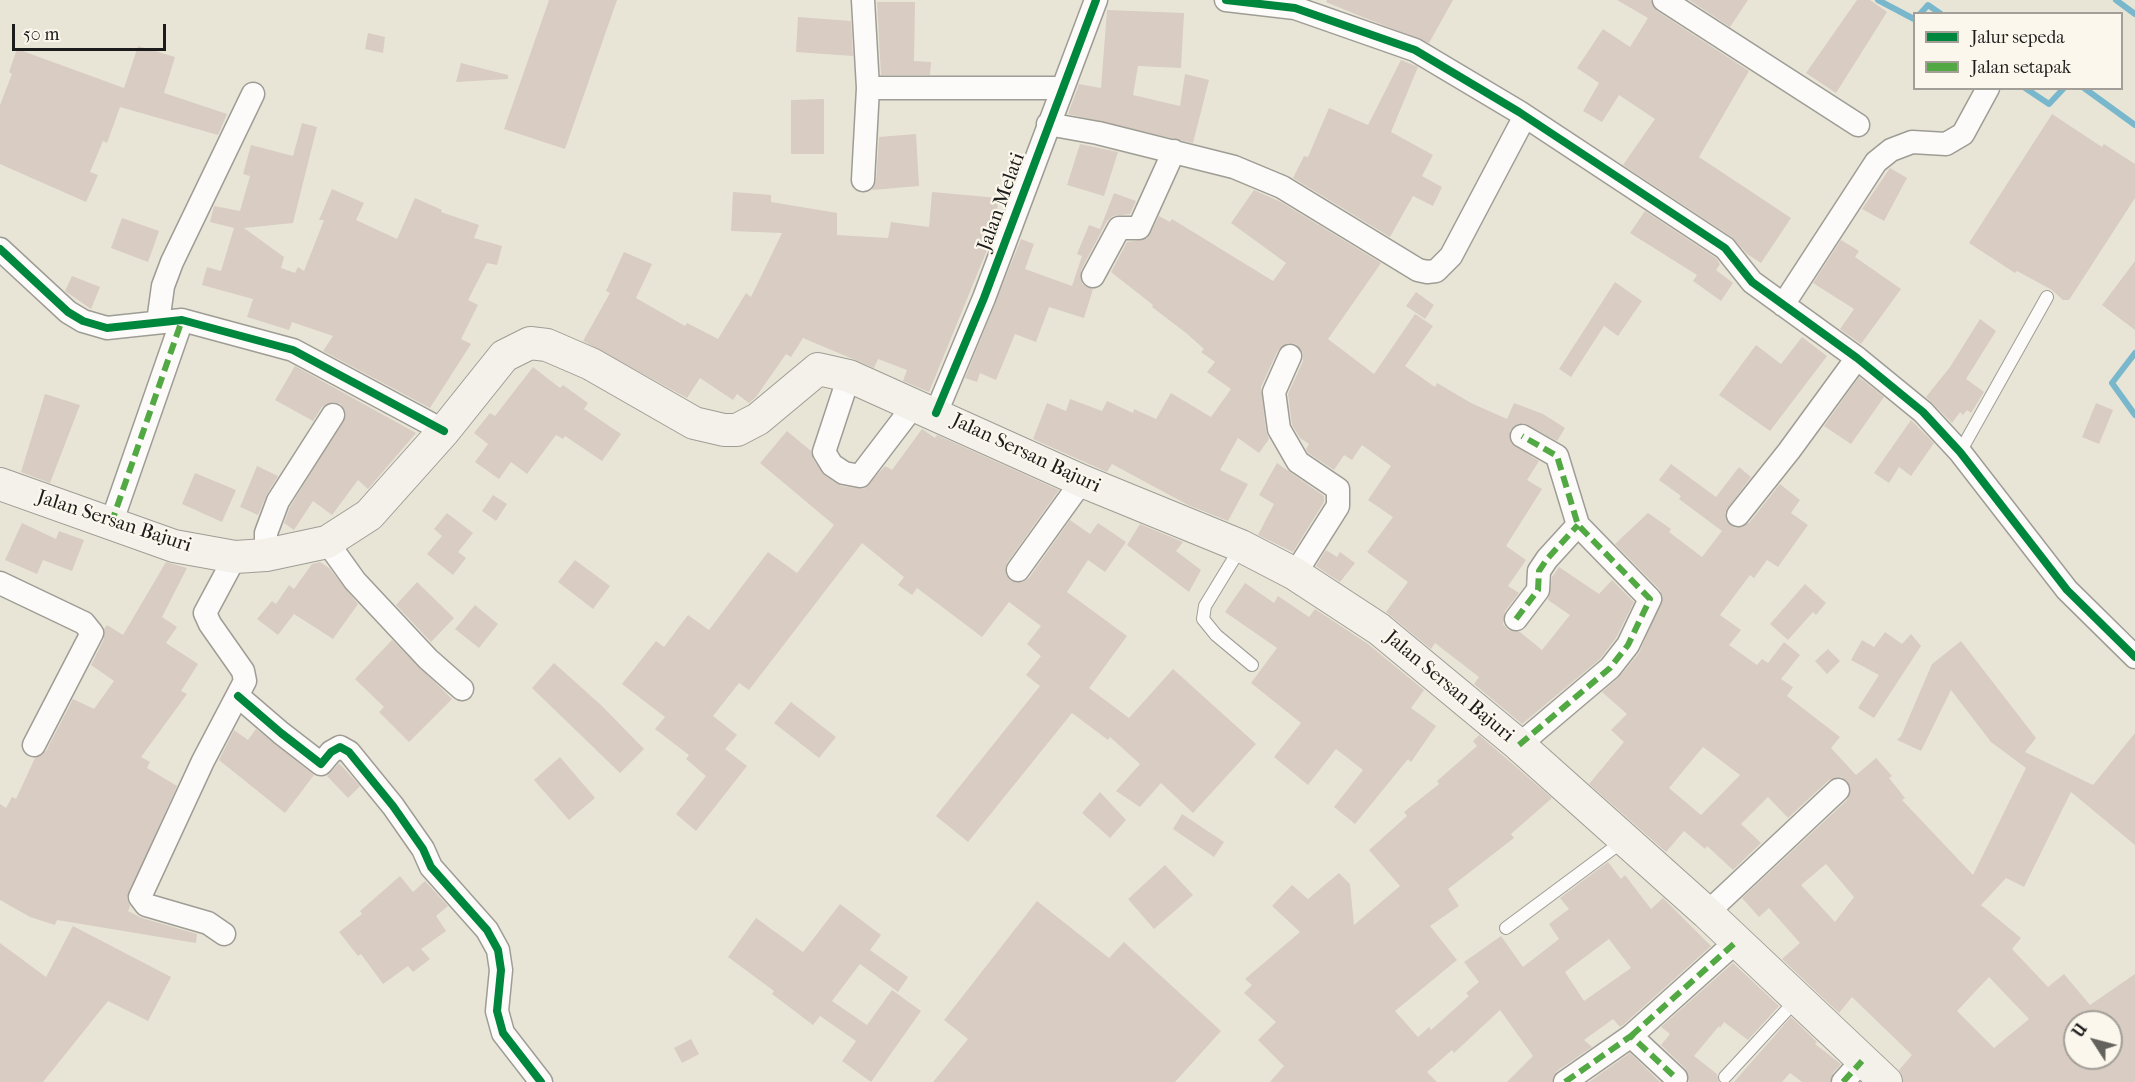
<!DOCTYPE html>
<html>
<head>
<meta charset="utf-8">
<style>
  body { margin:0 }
  #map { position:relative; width:2135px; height:1082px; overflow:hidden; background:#e8e5d7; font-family:"IM FELL French Canon",serif }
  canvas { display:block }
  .legend { position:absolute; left:1913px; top:12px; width:210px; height:78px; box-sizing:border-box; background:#fbf7ec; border:2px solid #a29f99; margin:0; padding:8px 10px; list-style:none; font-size:18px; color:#1c1c1c }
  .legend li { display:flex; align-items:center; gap:12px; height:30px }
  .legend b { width:30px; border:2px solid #a29f99 }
  .north { position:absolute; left:2063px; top:1010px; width:60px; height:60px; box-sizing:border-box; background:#fbf7ec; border:2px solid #a29f99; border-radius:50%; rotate:306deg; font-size:16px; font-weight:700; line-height:24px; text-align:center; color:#1c1c1c }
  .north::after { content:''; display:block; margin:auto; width:21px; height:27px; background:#63625d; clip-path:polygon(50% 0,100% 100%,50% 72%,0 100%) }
  .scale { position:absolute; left:12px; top:24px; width:154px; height:27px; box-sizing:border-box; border:3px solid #1c1c1c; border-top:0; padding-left:8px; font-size:18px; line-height:21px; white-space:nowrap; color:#1c1c1c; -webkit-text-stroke:4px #fbf7ec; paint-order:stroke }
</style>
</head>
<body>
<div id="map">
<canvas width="2135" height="1082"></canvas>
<ul class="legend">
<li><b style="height:8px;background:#00873e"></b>Jalur sepeda</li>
<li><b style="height:8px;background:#52a943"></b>Jalan setapak</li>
</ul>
<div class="north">U</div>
<div class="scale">50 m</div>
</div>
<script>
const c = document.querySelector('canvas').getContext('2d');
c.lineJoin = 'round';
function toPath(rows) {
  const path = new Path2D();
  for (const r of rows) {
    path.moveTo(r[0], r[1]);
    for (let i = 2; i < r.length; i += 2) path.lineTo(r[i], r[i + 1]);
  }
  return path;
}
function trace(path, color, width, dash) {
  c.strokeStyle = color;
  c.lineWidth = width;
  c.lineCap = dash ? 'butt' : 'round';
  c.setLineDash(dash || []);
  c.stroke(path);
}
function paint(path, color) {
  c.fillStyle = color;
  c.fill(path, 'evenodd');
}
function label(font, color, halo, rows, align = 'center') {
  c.font = font + ' "IM FELL French Canon",serif';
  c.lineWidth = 4.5;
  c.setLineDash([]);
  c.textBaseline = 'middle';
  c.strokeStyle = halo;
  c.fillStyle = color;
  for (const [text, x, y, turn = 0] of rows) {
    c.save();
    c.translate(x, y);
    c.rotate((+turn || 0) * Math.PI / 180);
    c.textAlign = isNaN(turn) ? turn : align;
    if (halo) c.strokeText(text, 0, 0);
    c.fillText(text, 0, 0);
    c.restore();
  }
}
trace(toPath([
  [1878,0,1914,19],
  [2116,0,2135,14],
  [1920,14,1928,5,1941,14],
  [2025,88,2049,104,2064,88],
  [2084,88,2135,125],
  [2135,353,2112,383,2135,415]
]), '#79b8cc', 6);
paint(toPath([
  [549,0,617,0,565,149,504,129],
  [1327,0,1453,0,1429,43,1360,16,1326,2],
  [1617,0,1651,0,1657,11,1749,71,1699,157,1791,218,1761,263,1747,254,1732,237,1623,165,1655,119,1619,95,1602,122,1583,111,1599,83,1577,68,1603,29,1630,47,1648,18],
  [1689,0,1748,0,1730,27],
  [1857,0,1870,0,1887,12,1836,93,1806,73],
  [877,2,915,2,914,61,931,62,930,75,881,75],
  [1107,10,1184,13,1181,68,1138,66,1133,95,1180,106,1185,74,1209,80,1193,143,1068,114,1079,84,1101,88],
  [798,17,851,21,853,56,796,52],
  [368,33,385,37,383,53,365,49],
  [138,46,175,57,164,93,227,114,218,135,120,107,107,143,103,141,90,172,98,175,86,202,0,164,0,105,12,74,9,72,17,49,124,88],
  [1401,60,1418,67,1391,132,1433,155,1422,176,1442,187,1433,206,1413,196,1390,237,1293,178,1304,156,1308,157,1329,108,1368,125],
  [461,63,508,75,508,79,456,82],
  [824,99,824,154,791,154,791,100],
  [2052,114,2102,147,2104,144,2135,164,2135,198,2069,300,2063,300,2052,290,2017,271,2015,273,1969,243],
  [302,123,317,127,293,223,244,228,284,257,281,268,295,273,298,267,304,271,324,220,319,220,332,189,364,203,356,220,397,239,415,198,442,210,441,212,479,225,474,238,502,246,497,265,487,263,468,300,478,305,461,339,471,344,430,408,323,351,333,336,292,322,289,330,247,317,253,299,202,285,207,267,221,271,234,228,210,222,214,206,240,211,250,176,243,174,251,145,293,156],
  [916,134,919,186,872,190,876,181,879,137],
  [1080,144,1118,152,1104,196,1067,185],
  [1890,168,1907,178,1884,221,1862,209],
  [1254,190,1281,202,1381,263,1328,339,1374,374,1415,314,1433,326,1405,366,1435,387,1437,383,1471,403,1507,419,1514,403,1543,414,1565,428,1557,441,1523,423,1510,430,1511,443,1539,461,1527,480,1542,489,1506,546,1526,560,1508,586,1519,593,1505,611,1503,624,1508,630,1520,632,1542,650,1570,615,1548,600,1552,577,1559,567,1599,594,1612,580,1634,602,1616,638,1600,659,1522,724,1474,684,1479,677,1435,643,1431,649,1386,612,1408,582,1367,552,1393,517,1368,500,1391,466,1362,445,1352,460,1344,455,1334,470,1308,453,1306,449,1309,444,1300,438,1292,425,1288,394,1303,361,1303,354,1296,344,1288,343,1278,350,1261,387,1266,431,1269,439,1259,453,1238,438,1220,470,1248,484,1228,521,1188,505,1112,464,1107,472,1033,439,1047,403,1066,411,1070,399,1102,411,1107,401,1133,413,1134,409,1156,419,1171,393,1211,417,1231,389,1207,372,1215,362,1201,352,1204,349,1186,333,1152,307,1153,305,1111,272,1127,242,1147,239,1159,216,1170,222,1172,219,1273,281,1286,263,1231,223],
  [733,192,771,195,771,202,837,213,837,235,888,238,891,222,929,227,932,192,998,198,996,228,929,392,903,381,907,370,878,359,874,368,803,338,791,357,786,354,756,397,749,403,737,394,733,400,700,378,687,398,583,341,610,293,606,291,624,252,652,264,636,298,685,326,687,323,718,339,746,293,751,297,782,233,731,231],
  [1114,193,1136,201,1130,214,1113,216,1107,221,1081,270,1082,284,1093,289,1084,318,1049,307,1036,342,1015,334,996,380,980,373,977,382,965,378,1021,239,1034,244,1025,269,1072,286,1082,256,1077,254,1089,225,1100,229],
  [1645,211,1716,258,1720,264,1716,270,1733,283,1721,301,1693,281,1697,275,1630,233],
  [122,218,159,231,148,262,111,248],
  [1841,240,1859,251,1855,257,1901,289,1861,344,1840,329,1854,309,1813,283],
  [2135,261,2135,330,2102,305],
  [72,276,100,287,91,309,65,291],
  [1615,282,1642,301,1618,336,1604,326,1571,377,1559,369],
  [1416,292,1434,305,1425,319,1406,306],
  [1980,319,1996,331,1966,379,1984,392,1971,413,1967,410,1963,415,1960,412,1952,423,1926,397,1950,367],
  [1802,337,1827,356,1770,431,1719,395,1756,345,1781,364],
  [295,366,416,433,368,489,358,480,332,515,313,501,294,530,284,523,290,507,346,415,341,404,333,402,322,407,313,421,275,400],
  [533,367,560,388,563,385,588,403,584,409,621,434,602,461,565,436,563,439,556,435,527,474,511,462,499,479,475,462,488,444,474,433,490,413,495,416],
  [1859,377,1884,397,1851,444,1824,426],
  [45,394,80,405,50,483,21,472],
  [2096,403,2113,410,2099,444,2082,437],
  [1911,420,1934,443,1911,476,1899,467,1889,483,1874,473],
  [922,429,935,438,937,435,1059,490,1007,563,1006,575,1011,581,1023,582,1029,578,1070,520,1090,534,1098,523,1126,542,1105,572,1088,560,1067,592,1127,636,1089,688,1129,718,1173,669,1256,744,1193,813,1161,783,1140,807,1116,791,1140,764,1110,737,1108,740,1072,713,968,842,936,816,1040,686,1026,675,1041,656,1027,644,1041,626,1009,602,982,637,917,588,912,595,898,585,904,577,862,543,749,690,739,683,713,716,737,735,725,749,747,766,696,831,676,814,706,776,686,759,689,755,655,729,665,717,622,684,656,641,664,647,688,615,709,630,768,552,797,573,834,525,760,463,787,431,811,451,813,459,825,476,841,486,864,489,885,466,892,470],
  [1277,463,1324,496,1324,502,1293,552,1258,535,1274,504,1259,495],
  [1671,464,1716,497,1739,467,1751,477,1725,512,1726,520,1735,528,1749,523,1780,484,1800,500,1791,513,1808,525,1778,567,1767,560,1754,578,1750,575,1720,615,1741,630,1729,645,1757,665,1762,659,1768,663,1784,642,1800,655,1781,679,1793,687,1787,696,1840,737,1831,748,1856,775,1876,758,1892,776,1889,778,1905,798,1902,800,1973,875,2026,768,1991,742,1951,690,1921,751,1897,740,1901,736,1932,664,1961,641,2036,738,2025,752,2093,785,2135,733,2135,845,2071,792,2024,887,2006,878,1981,905,2021,938,2012,949,2048,987,2064,974,2090,1005,2135,974,2135,1082,1903,1082,1899,1070,1912,1055,1852,997,1839,1013,1782,959,1800,943,1769,908,1759,917,1742,898,1847,800,1851,788,1842,777,1829,780,1788,818,1768,797,1741,824,1761,843,1733,870,1707,846,1705,849,1684,831,1666,852,1589,784,1624,742,1611,730,1627,714,1602,692,1620,676,1639,653,1663,597,1660,590,1615,544,1648,513,1671,529,1669,532,1702,557,1722,531,1679,499,1681,496,1659,480],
  [1703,747,1740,775,1701,815,1669,788],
  [1826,864,1854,897,1835,922,1801,885],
  [1989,977,2029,1019,1994,1048,1957,1011],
  [2075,1022,2111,1022,2111,1058,2075,1058],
  [257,466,278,476,267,494,258,515,240,507],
  [195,473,236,490,222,522,182,504],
  [493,495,507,504,496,521,482,511],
  [447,513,473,533,458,552,466,558,453,575,427,554,442,536,434,529],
  [22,523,56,539,59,531,84,540,72,571,43,560,37,574,5,560],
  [1140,524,1183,542,1176,551,1201,570,1189,592,1127,545],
  [1326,550,1337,557,1340,552,1355,563,1340,582,1316,566],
  [575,560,610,586,593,609,558,582],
  [166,562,187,568,162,617,177,627,166,643,198,664,181,691,187,694,141,757,150,762,147,768,177,786,127,898,130,906,128,911,142,918,197,934,196,943,57,920,55,925,30,917,0,900,0,804,6,808,12,797,16,799,35,758,46,751,73,699,94,709,114,681,91,665,104,639,104,629,107,625,123,635],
  [320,562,329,568,358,604,333,639,294,614,278,635,257,619,272,601,276,604,289,585,294,589,312,564],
  [417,582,454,618,431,642,396,605],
  [1245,583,1274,603,1278,596,1309,617,1315,609,1368,644,1424,690,1411,708,1436,726,1411,762,1408,759,1355,824,1334,807,1363,770,1336,749,1308,785,1274,757,1301,723,1251,683,1277,648,1225,612],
  [1805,584,1826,603,1816,615,1813,612,1788,640,1770,624],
  [475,605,498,624,479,648,455,629],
  [1885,632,1902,644,1911,634,1921,646,1874,718,1858,708,1879,675,1851,660,1862,640,1874,647],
  [392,640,452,699,409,742,379,712,384,707,355,679],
  [1828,649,1840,661,1827,674,1815,661],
  [554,663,602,706,644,749,620,773,532,688],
  [791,702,836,737,819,758,774,723],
  [256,729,314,775,285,813,219,760,234,730,248,740],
  [1479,735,1552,798,1511,834,1514,838,1448,889,1459,906,1430,926,1457,960,1395,1011,1418,1037,1429,1027,1431,1030,1469,996,1466,993,1479,982,1464,962,1501,936,1523,967,1559,939,1549,924,1569,909,1560,898,1608,862,1621,879,1625,875,1651,909,1663,898,1711,946,1623,1025,1620,1027,1613,1019,1584,1040,1592,1047,1557,1071,1552,1082,1507,1082,1533,1056,1500,1010,1454,1053,1452,1050,1427,1072,1437,1082,1270,1082,1284,1066,1258,1040,1276,1022,1244,993,1252,985,1245,979,1300,932,1272,906,1292,885,1308,899,1339,873,1350,884,1354,925,1400,886,1369,850,1407,816,1404,812,1439,784,1437,781,1477,746,1473,741],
  [1609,939,1631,968,1584,1001,1565,972],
  [560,757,595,798,569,820,534,780],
  [339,763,360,786,348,798,327,776],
  [1100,792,1126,820,1110,838,1082,813],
  [1182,814,1224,842,1214,857,1173,829],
  [1165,865,1193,895,1154,929,1128,899],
  [400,876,413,892,425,881,448,906,436,916,446,931,421,949,430,959,413,972,408,966,383,984,361,954,358,956,339,932,362,914,360,911],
  [1037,901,1109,958,1124,942,1221,1031,1175,1082,933,1082,968,1039,944,1020],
  [840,904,881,935,870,950,908,977,898,992,860,964,832,1001,867,1025,892,990,921,1011,871,1082,842,1061,856,1041,820,1016,813,1025,772,994,774,991,728,957,756,918,803,952],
  [73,926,171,977,148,1021,108,1001,43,1082,0,1082,0,943,46,977],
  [1733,963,1779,1006,1748,1040,1724,1022,1720,1028,1719,1026,1694,1056,1717,1074,1719,1082,1689,1082,1686,1069,1661,1045,1670,1034,1661,1027],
  [1791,1017,1817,1042,1815,1044,1841,1064,1833,1073,1830,1082,1802,1082,1790,1073,1782,1082,1734,1082],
  [691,1039,699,1054,682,1063,674,1048],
  [1630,1053,1660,1082,1589,1082]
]), '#d9ccc2');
const service = toPath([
  [1960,452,2047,297],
  [1241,547,1205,606,1203,619,1216,635,1252,665],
  [1506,928,1623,841],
  [1725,1077,1798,998]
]);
const minor = toPath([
  [1226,0,1295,8,1415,50,1519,112,1725,248,1752,282,1857,358,1923,412,1960,452,2067,590,2135,657],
  [1664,0,1858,125],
  [868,88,1062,88],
  [1048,124,1098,133,1234,167,1282,187,1418,270,1427,272,1436,271,1451,256,1525,116],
  [863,180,868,88,863,0],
  [0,249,68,312,83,321,107,328,182,320,293,350,444,431],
  [1093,276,1119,228,1139,228,1174,151],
  [1783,305,1876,162,1891,150,1912,142,1946,144,1963,134,1988,88],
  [158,322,163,286,172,262,253,94],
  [1290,356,1274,392,1279,429,1298,462,1338,489,1338,506,1295,574],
  [849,376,824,452,832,465,844,473,860,476,915,404],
  [936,413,984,298,1096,0],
  [1738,515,1789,451,1857,358],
  [111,524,182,320],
  [327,542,355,581,428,659,462,689],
  [266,555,266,533,278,501,333,415],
  [1018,570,1082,481],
  [0,583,84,623,92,633,34,745],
  [1516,619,1538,590,1539,571,1547,559,1578,525],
  [238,696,281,733,321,764,331,752,340,747,349,752,393,806,423,849,431,867,487,930,498,950,501,970,497,1011,503,1033,541,1082],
  [1519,745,1610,668,1628,645,1650,599,1578,525,1557,456,1522,436],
  [1707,913,1838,790],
  [224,934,208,923,146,905,140,897,203,761,245,681,243,671,210,624,205,613,235,557],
  [1631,1036,1737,941],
  [1565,1082,1631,1036,1676,1078],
  [1843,1082,1862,1061]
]);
const secondary = toPath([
  [0,484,174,546,235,557,266,555,327,542,369,515,444,431,504,356,530,343,547,345,591,364,694,423,724,430,737,430,758,419,818,369,849,376,1082,481,1241,546,1295,574,1379,629,1519,745,1707,913,1886,1082]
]);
trace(service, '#9e9d95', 14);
trace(minor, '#9e9d95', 25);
trace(secondary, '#9e9d95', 34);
trace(service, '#fcfbf9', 12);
trace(minor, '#fcfbf9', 22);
trace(secondary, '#f4f1eb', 32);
trace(toPath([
  [111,524,182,320],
  [1516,619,1538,590,1539,571,1547,559,1578,525],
  [1519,745,1610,668,1628,645,1650,599,1578,525,1557,456,1522,436],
  [1631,1036,1737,941],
  [1565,1082,1631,1036,1676,1078],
  [1843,1082,1862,1061]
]), '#52a943', 6, [12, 6]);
trace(toPath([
  [1226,0,1295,8,1415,50,1519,112,1725,248,1752,282,1857,358,1923,412,1960,452,2067,590,2135,657],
  [0,249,68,312,83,321,107,328,182,320,293,350,444,431],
  [936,413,984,298,1096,0],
  [238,696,281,733,321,764,331,752,340,747,349,752,393,806,423,849,431,867,487,930,498,950,501,970,497,1011,503,1033,541,1082]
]), '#00873e', 8);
label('20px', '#1c1c1c', '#fbf7ec', [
  ["Jalan Melati",1002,202,-70],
  ["Jalan Sersan Bajuri",1026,454,25],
  ["Jalan Sersan Bajuri",114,522,18],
  ["Jalan Sersan Bajuri",1449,687,40]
]);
</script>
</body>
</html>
